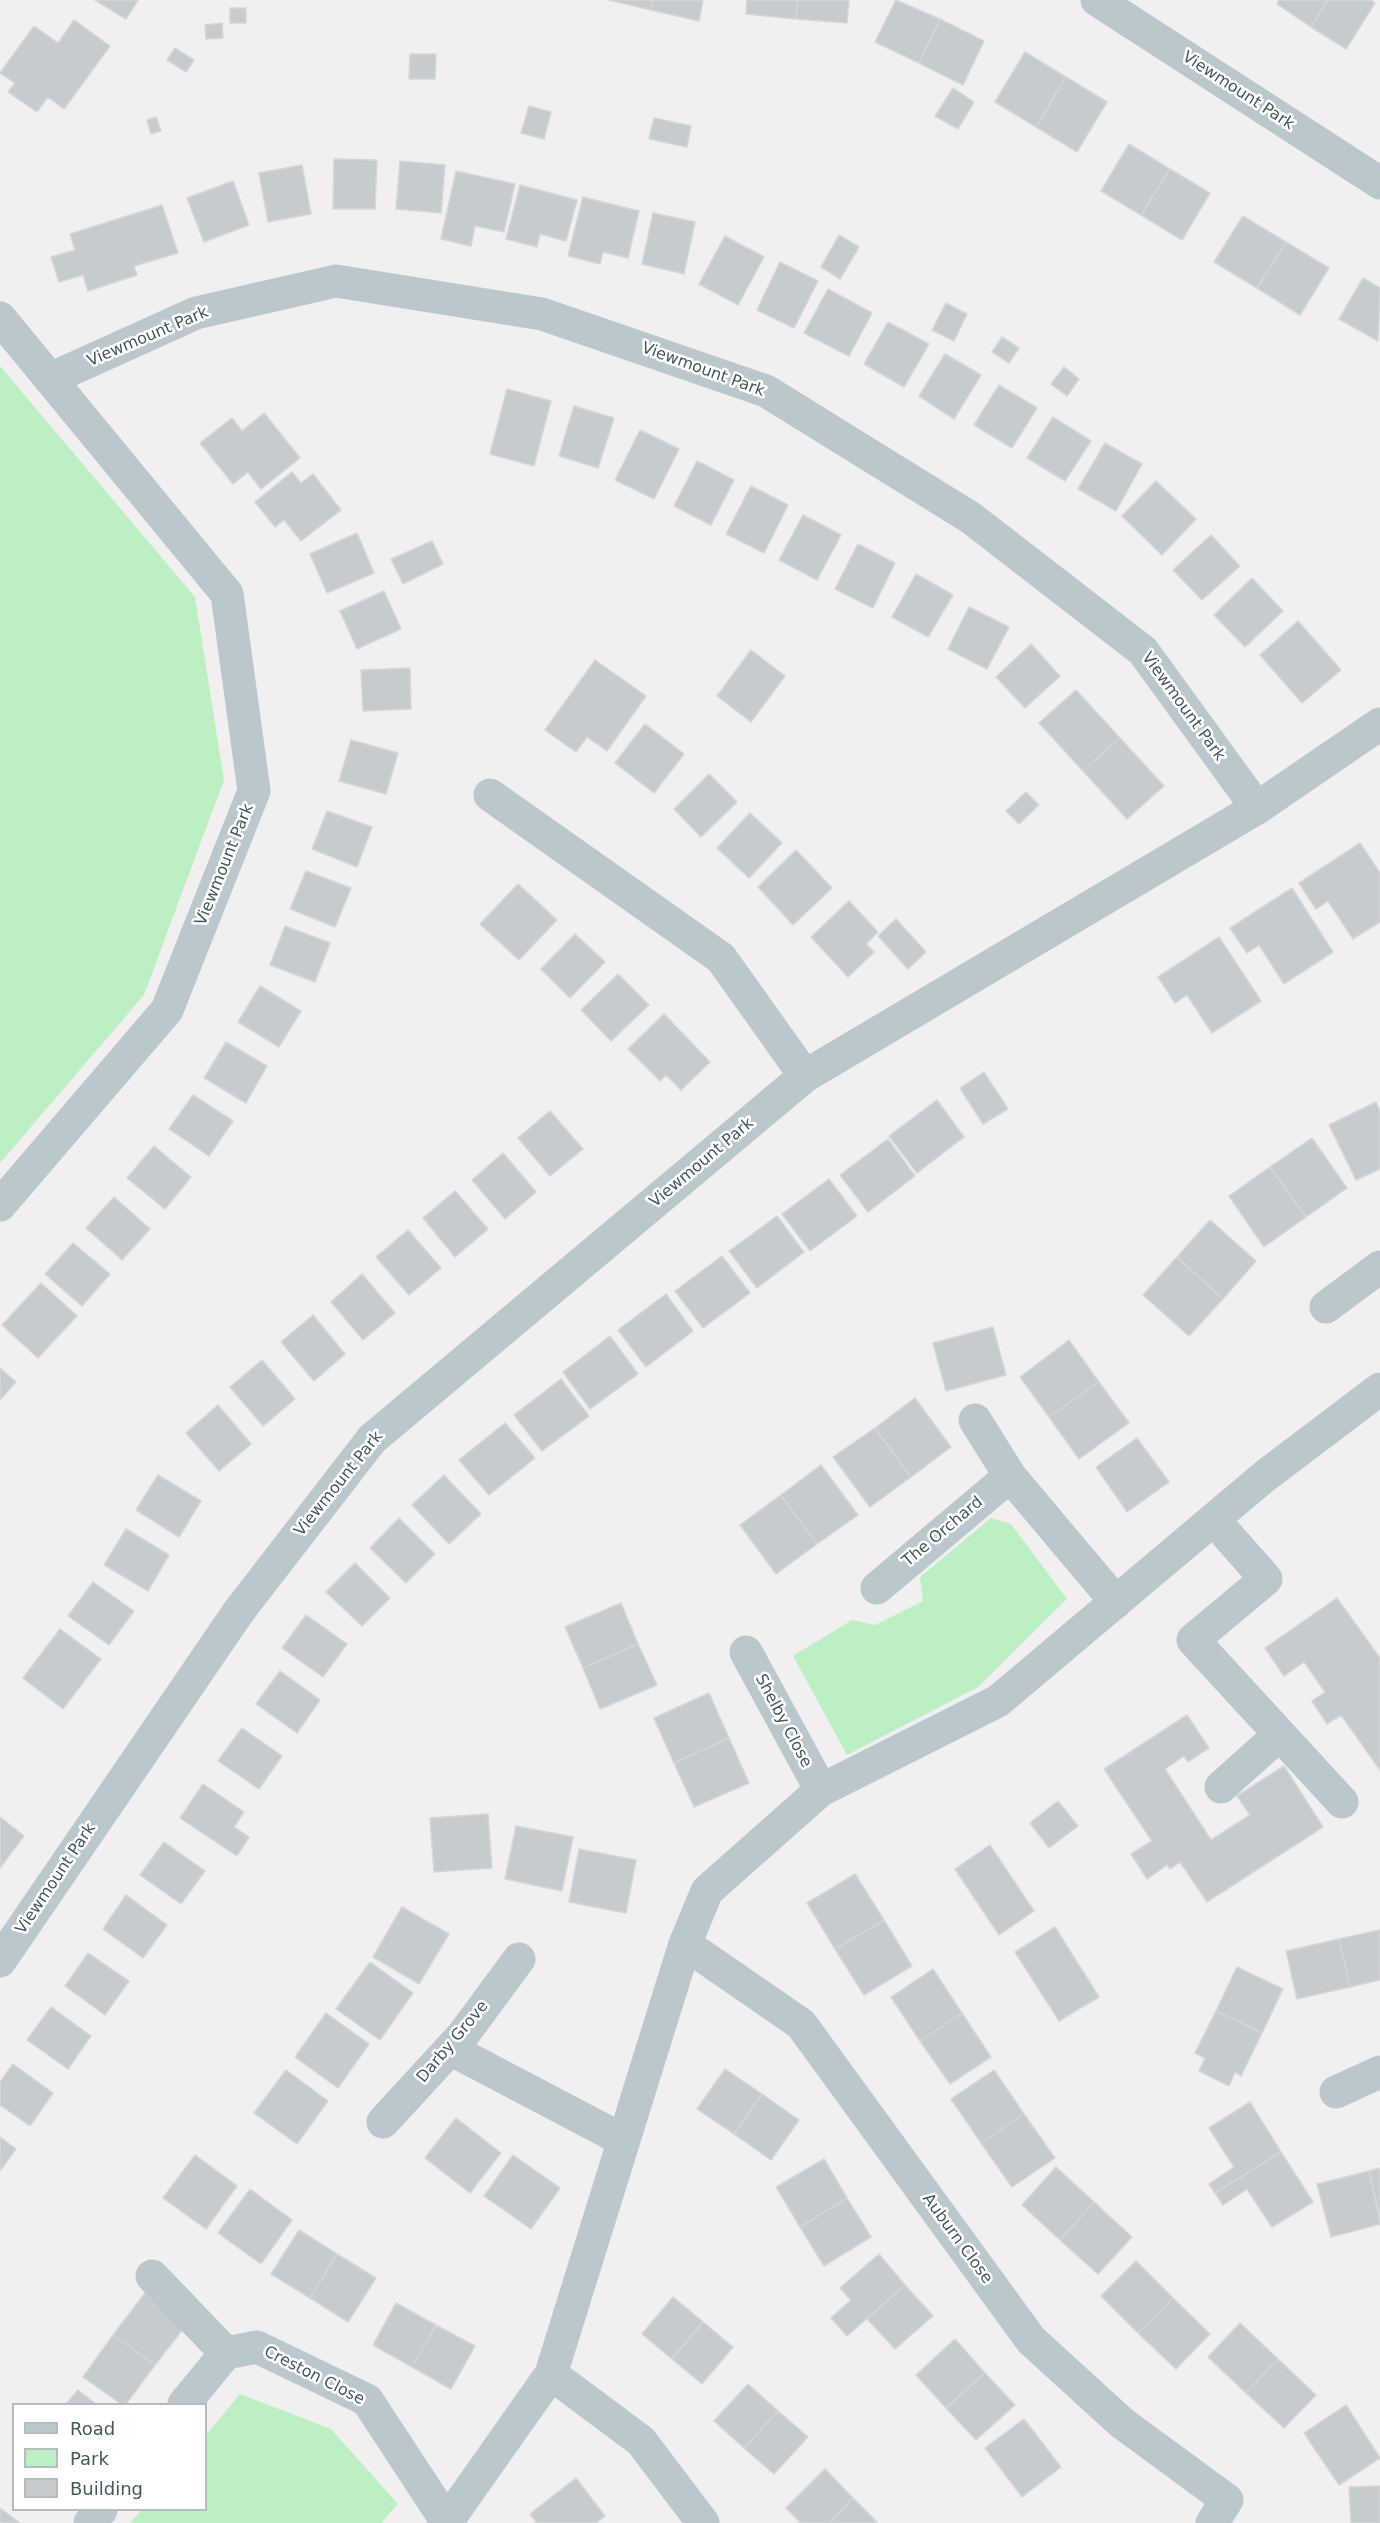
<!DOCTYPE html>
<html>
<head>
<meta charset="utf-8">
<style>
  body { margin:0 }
  #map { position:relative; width:1380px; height:2523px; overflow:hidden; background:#f1efef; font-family:"DejaVu Sans",sans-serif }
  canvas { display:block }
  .legend { position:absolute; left:12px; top:2403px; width:195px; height:108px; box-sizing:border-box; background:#fff; border:2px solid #b5bcbe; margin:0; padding:8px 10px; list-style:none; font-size:18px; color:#46575d }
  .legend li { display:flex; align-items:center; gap:12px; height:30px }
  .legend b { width:30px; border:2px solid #b5bcbe }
</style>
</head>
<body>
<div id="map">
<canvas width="1380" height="2523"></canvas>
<ul class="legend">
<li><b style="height:8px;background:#bac7cc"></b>Road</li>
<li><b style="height:16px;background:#bcf0c4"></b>Park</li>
<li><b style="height:16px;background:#c5cbce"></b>Building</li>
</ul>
</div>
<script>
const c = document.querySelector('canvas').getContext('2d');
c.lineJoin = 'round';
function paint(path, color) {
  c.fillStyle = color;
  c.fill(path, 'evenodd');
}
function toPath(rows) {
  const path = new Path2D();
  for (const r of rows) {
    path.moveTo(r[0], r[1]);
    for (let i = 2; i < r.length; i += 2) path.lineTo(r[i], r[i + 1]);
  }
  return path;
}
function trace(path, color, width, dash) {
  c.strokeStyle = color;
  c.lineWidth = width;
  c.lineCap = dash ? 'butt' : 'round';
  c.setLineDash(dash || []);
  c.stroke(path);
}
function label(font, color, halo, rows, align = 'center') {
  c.font = font + ' "DejaVu Sans",sans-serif';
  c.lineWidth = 5;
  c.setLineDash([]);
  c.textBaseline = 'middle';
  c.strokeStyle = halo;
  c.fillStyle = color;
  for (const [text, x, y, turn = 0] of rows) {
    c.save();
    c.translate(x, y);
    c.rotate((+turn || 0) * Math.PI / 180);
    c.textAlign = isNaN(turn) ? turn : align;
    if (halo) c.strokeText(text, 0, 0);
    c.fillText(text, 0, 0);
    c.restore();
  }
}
paint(toPath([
  [0,366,195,597,224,780,144,995,0,1163],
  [991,1518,1011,1524,1067,1599,978,1687,847,1755,793,1656,852,1620,875,1625,923,1601,920,1577],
  [240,2394,331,2429,398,2504,381,2523,130,2523,142,2510,206,2510,206,2435]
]), '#bcf0c4');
const building = toPath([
  [95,0,138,0,126,19,95,0],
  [609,0,653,0,651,10,609,0],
  [653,0,703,0,699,21,651,10,653,0],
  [747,0,798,0,796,19,746,14,747,0],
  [798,0,849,0,847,23,796,19,798,0],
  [896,0,940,19,919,63,875,42,896,0],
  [1279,0,1328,0,1311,27,1277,4,1279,0],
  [1328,0,1371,0,1375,3,1346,49,1311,27,1328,0],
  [230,8,246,8,246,23,230,23,230,8],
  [940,19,984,41,963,85,919,63,940,19],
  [74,20,110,46,64,109,48,97,37,112,8,92,15,83,0,73,34,26,58,43,74,20],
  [222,23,223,38,206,39,205,25,222,23],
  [175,48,194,60,186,72,167,60,175,48],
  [1025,52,1066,77,1036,127,995,102,1025,52],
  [410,54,436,54,435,79,409,79,410,54],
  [1066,77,1107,102,1077,152,1036,127,1066,77],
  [953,88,974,102,958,129,935,116,953,88],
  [529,106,551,112,544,139,521,133,529,106],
  [156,117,161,131,151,134,147,120,156,117],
  [654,118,691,126,687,147,649,139,654,118],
  [1129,144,1170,169,1141,215,1101,191,1129,144],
  [334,159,377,160,375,209,333,209,334,159],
  [400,161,445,165,441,213,396,209,400,161],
  [302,165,311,214,268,222,259,173,302,165],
  [1170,169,1210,193,1182,240,1141,215,1170,169],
  [456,171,515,184,504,232,475,226,471,246,441,239,456,171],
  [233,181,249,225,204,242,187,198,233,181],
  [520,185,577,200,566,241,540,234,537,247,506,239,520,185],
  [583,197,639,211,628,258,603,252,600,264,568,256,583,197],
  [162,205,178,253,134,266,137,275,88,291,83,275,59,282,51,257,75,250,70,234,162,205],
  [653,213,695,222,684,274,642,264,653,213],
  [1243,216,1286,242,1257,288,1214,262,1243,216],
  [839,235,859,247,840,279,821,267,839,235],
  [725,236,764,257,738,305,699,284,725,236],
  [1286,242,1329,268,1300,315,1257,288,1286,242],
  [780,262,818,281,794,328,757,310,780,262],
  [1363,278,1380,288,1378,341,1339,319,1363,278],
  [828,289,872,313,849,356,804,333,828,289],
  [946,303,967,314,954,341,932,330,946,303],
  [888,322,929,344,904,387,864,364,888,322],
  [1002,337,1019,348,1009,363,992,352,1002,337],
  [945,354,981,375,954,419,919,396,945,354],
  [1064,367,1079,379,1067,396,1051,384,1064,367],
  [999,385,1037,408,1012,448,974,425,999,385],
  [507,389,551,401,534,466,490,454,507,389],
  [574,406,614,418,598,468,559,456,574,406],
  [264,413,300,458,261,489,248,472,233,484,200,443,232,418,242,431,264,413],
  [1053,417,1091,441,1065,481,1027,458,1053,417],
  [640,430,679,449,654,499,615,480,640,430],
  [1105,443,1142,464,1116,511,1078,489,1105,443],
  [697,461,734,480,711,525,674,506,697,461],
  [292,472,301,483,313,474,341,510,301,541,284,520,275,527,255,502,292,472],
  [1156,481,1196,519,1162,555,1122,516,1156,481],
  [751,486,788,505,764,553,726,534,751,486],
  [803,515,841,535,817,580,779,560,803,515],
  [357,533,374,573,327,593,310,554,357,533],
  [1211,535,1240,566,1202,600,1173,570,1211,535],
  [432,541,443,564,403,584,391,559,432,541],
  [858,544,895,563,873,608,835,589,858,544],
  [916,574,953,595,928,637,892,617,916,574],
  [1252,578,1283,611,1245,647,1214,615,1252,578],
  [384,591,401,629,357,649,340,611,384,591],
  [969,607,1009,627,987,669,948,649,969,607],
  [1298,621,1341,670,1302,703,1260,655,1298,621],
  [1031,644,1060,676,1025,708,996,677,1031,644],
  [751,650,785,676,751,722,717,696,751,650],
  [595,660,646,696,607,751,587,737,576,752,545,730,595,660],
  [410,668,411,709,363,711,361,670,410,668],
  [1076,690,1120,738,1083,771,1039,723,1076,690],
  [645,724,684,754,654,793,615,763,645,724],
  [1120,738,1164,786,1127,819,1083,771,1120,738],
  [351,740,398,753,386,794,339,781,351,740],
  [709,774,737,802,701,837,674,809,709,774],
  [1026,792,1039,805,1019,824,1006,811,1026,792],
  [327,811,372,827,357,867,312,849,327,811],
  [750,813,782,843,749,878,717,848,750,813],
  [1360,843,1380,873,1380,922,1353,939,1328,901,1316,909,1299,883,1360,843],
  [796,850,832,888,793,925,758,887,796,850],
  [306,871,351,888,335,927,290,909,306,871],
  [518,884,557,920,519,960,480,924,518,884],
  [1292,888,1333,952,1284,984,1259,945,1247,953,1230,928,1292,888],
  [849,901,878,932,866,944,874,952,848,977,811,937,849,901],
  [896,919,926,952,908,969,878,936,896,919],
  [285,926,330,943,315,982,270,965,285,926],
  [575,934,605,962,570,998,541,969,575,934],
  [1219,937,1261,1001,1212,1033,1187,995,1175,1003,1158,977,1219,937],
  [618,974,649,1005,611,1041,581,1010,618,974],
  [260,986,301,1011,279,1047,238,1022,260,986],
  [664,1014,710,1062,681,1090,666,1075,660,1081,628,1049,664,1014],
  [226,1042,267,1066,246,1103,204,1078,226,1042],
  [984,1072,1008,1109,983,1124,960,1088,984,1072],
  [193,1095,233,1121,209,1156,169,1129,193,1095],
  [937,1100,964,1137,917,1173,889,1136,937,1100],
  [1376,1102,1380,1112,1380,1169,1356,1180,1329,1125,1376,1102],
  [550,1111,583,1149,550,1176,518,1138,550,1111],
  [1312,1138,1347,1188,1306,1217,1270,1167,1312,1138],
  [888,1139,915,1176,868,1212,840,1175,888,1139],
  [154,1146,191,1177,165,1209,127,1178,154,1146],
  [503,1153,536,1192,505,1219,472,1180,503,1153],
  [1270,1167,1306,1217,1264,1247,1229,1196,1270,1167],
  [829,1179,857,1216,810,1251,782,1214,829,1179],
  [455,1191,488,1229,455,1257,423,1218,455,1191],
  [114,1197,150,1229,122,1260,86,1228,114,1197],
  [777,1216,804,1252,757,1288,729,1251,777,1216],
  [1210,1220,1256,1261,1223,1299,1177,1257,1210,1220],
  [408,1230,441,1268,409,1295,376,1257,408,1230],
  [73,1243,110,1274,82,1306,45,1274,73,1243],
  [722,1256,750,1293,703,1328,675,1291,722,1256],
  [1177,1257,1223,1299,1189,1336,1143,1295,1177,1257],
  [362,1274,395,1313,363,1340,331,1302,362,1274],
  [41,1283,77,1316,38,1358,2,1325,41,1283],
  [666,1294,693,1331,646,1367,618,1330,666,1294],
  [313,1315,345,1354,314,1381,281,1342,313,1315],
  [993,1327,1006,1375,946,1391,933,1343,993,1327],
  [610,1336,638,1374,590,1409,563,1372,610,1336],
  [1069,1340,1099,1382,1049,1417,1020,1377,1069,1340],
  [262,1360,295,1399,263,1426,230,1387,262,1360],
  [0,1368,16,1382,0,1400,0,1368],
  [561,1379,589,1416,542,1451,514,1415,561,1379],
  [1099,1382,1129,1423,1079,1459,1049,1417,1099,1382],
  [915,1398,951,1447,911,1477,875,1428,915,1398],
  [218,1405,251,1444,219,1471,186,1433,218,1405],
  [505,1423,535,1458,489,1495,459,1460,505,1423],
  [875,1428,911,1477,870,1507,833,1457,875,1428],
  [1137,1438,1169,1482,1127,1512,1096,1467,1137,1438],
  [821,1465,858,1515,817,1544,781,1495,821,1465],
  [158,1475,201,1501,179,1537,136,1510,158,1475],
  [444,1475,481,1514,449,1544,412,1505,444,1475],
  [781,1495,817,1544,776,1574,740,1525,781,1495],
  [399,1518,435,1554,406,1583,370,1548,399,1518],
  [126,1529,169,1555,148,1591,104,1565,126,1529],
  [355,1563,390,1598,362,1626,326,1592,355,1563],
  [93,1582,134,1611,109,1645,68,1616,93,1582],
  [1337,1598,1380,1658,1380,1770,1341,1715,1327,1724,1312,1701,1325,1692,1304,1662,1284,1676,1265,1648,1337,1598],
  [621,1603,638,1644,583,1668,565,1627,621,1603],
  [306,1615,347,1644,323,1677,282,1648,306,1615],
  [60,1629,101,1659,63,1709,23,1678,60,1629],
  [638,1644,657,1685,600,1709,583,1668,638,1644],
  [280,1671,320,1700,297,1733,256,1704,280,1671],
  [709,1693,729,1738,674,1763,654,1718,709,1693],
  [1187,1715,1209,1748,1188,1762,1184,1756,1165,1769,1211,1840,1250,1815,1237,1796,1284,1766,1323,1827,1207,1902,1180,1862,1170,1869,1167,1865,1147,1879,1131,1854,1152,1841,1104,1769,1187,1715],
  [242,1728,282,1756,259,1789,218,1761,242,1728],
  [729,1738,749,1783,694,1807,674,1763,729,1738],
  [203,1784,244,1812,234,1827,249,1837,237,1856,180,1818,203,1784],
  [1058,1801,1078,1826,1049,1848,1030,1823,1058,1801],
  [488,1814,492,1868,434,1872,430,1818,488,1814],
  [0,1817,24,1836,0,1868,0,1817],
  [516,1826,573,1837,562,1891,505,1879,516,1826],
  [164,1842,205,1871,181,1904,140,1875,164,1842],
  [990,1845,1034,1911,999,1935,955,1869,990,1845],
  [579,1849,636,1860,626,1913,569,1902,579,1849],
  [855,1874,884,1920,835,1949,807,1903,855,1874],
  [126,1895,167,1925,143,1958,103,1929,126,1895],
  [402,1907,449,1934,419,1984,373,1957,402,1907],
  [884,1920,912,1966,864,1995,835,1949,884,1920],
  [1055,1927,1099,1997,1059,2021,1015,1952,1055,1927],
  [1380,1930,1380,1980,1350,1987,1339,1939,1380,1930],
  [1339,1939,1350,1987,1297,1999,1286,1951,1339,1939],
  [88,1953,129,1981,105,2015,65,1986,88,1953],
  [370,1962,413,1993,380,2040,336,2009,370,1962],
  [1237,1967,1283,1989,1262,2033,1216,2011,1237,1967],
  [933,1969,962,2013,920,2041,891,1997,933,1969],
  [51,2007,91,2036,68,2069,27,2040,51,2007],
  [1216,2011,1262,2033,1241,2076,1235,2072,1229,2086,1199,2071,1205,2058,1195,2053,1216,2011],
  [326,2013,369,2044,338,2088,295,2057,326,2013],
  [962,2013,991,2057,950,2084,920,2041,962,2013],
  [13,2064,53,2093,30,2126,0,2105,0,2082,13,2064],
  [725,2069,762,2094,734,2134,697,2109,725,2069],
  [286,2070,328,2101,297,2144,254,2113,286,2070],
  [994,2070,1024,2114,981,2143,951,2099,994,2070],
  [762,2094,799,2120,771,2160,734,2134,762,2094],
  [1250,2102,1281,2152,1215,2193,1209,2184,1234,2167,1209,2128,1250,2102],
  [1024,2114,1055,2158,1012,2187,981,2143,1024,2114],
  [456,2118,501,2153,470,2193,425,2158,456,2118],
  [0,2137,16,2149,0,2171,0,2137],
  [1281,2152,1313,2202,1272,2227,1247,2189,1223,2205,1215,2193,1281,2152],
  [195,2155,237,2186,206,2229,163,2198,195,2155],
  [513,2155,560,2188,531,2229,484,2196,513,2155],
  [824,2159,847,2198,800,2227,776,2187,824,2159],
  [1056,2167,1094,2202,1060,2240,1022,2205,1056,2167],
  [1380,2168,1380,2216,1369,2171,1380,2168],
  [1369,2171,1380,2224,1331,2237,1317,2184,1369,2171],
  [250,2189,292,2220,261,2264,218,2233,250,2189],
  [847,2198,871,2237,824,2266,800,2227,847,2198],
  [1094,2202,1132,2237,1098,2274,1060,2240,1094,2202],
  [299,2230,337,2254,310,2298,271,2274,299,2230],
  [337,2254,376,2278,348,2322,310,2298,337,2254],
  [879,2254,905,2285,847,2336,831,2318,851,2300,840,2288,879,2254],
  [1136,2261,1173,2298,1138,2333,1101,2296,1136,2261],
  [905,2285,933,2316,895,2349,867,2319,905,2285],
  [145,2293,187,2324,155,2365,113,2335,145,2293],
  [673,2297,703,2322,672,2359,642,2334,673,2297],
  [1173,2298,1210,2334,1176,2369,1138,2333,1173,2298],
  [396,2303,436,2325,412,2367,373,2345,396,2303],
  [703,2322,733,2347,702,2384,672,2359,703,2322],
  [1240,2323,1278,2359,1246,2393,1208,2357,1240,2323],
  [436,2325,475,2346,451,2389,412,2367,436,2325],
  [113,2335,155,2365,126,2404,121,2404,83,2377,113,2335],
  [955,2339,985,2373,946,2408,916,2375,955,2339],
  [1278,2359,1316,2395,1284,2428,1246,2393,1278,2359],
  [985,2373,1015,2405,976,2440,946,2408,985,2373],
  [748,2384,778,2411,744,2448,714,2421,748,2384],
  [78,2390,96,2404,66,2404,78,2390],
  [1346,2405,1380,2458,1339,2485,1304,2433,1346,2405],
  [778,2411,808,2437,774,2474,744,2448,778,2411],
  [1024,2419,1061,2467,1022,2497,985,2448,1024,2419],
  [825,2469,853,2498,829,2523,801,2523,786,2508,825,2469],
  [576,2478,605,2516,596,2523,537,2523,530,2514,576,2478],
  [1380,2486,1380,2523,1351,2523,1349,2487,1380,2486],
  [853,2498,878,2523,829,2523,853,2498],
  [0,2508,20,2523,0,2523,0,2508]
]);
paint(building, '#c5cbce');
trace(building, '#d3d7da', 1.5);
trace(toPath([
  [1097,0,1380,183],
  [0,318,227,594,254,791,167,1010,0,1205],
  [50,379,196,313,336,281,542,314,766,391,971,518,1143,651,1257,808],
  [490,795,721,958,805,1076],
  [1326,1307,1380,1267],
  [975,1420,1010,1476],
  [1214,1520,1266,1579,1193,1640,1342,1802],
  [877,1588,1010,1476,1116,1602],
  [746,1652,821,1790],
  [1221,1787,1279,1735],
  [685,1944,801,2024,1031,2340,1122,2423,1227,2500,1212,2523],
  [0,1961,239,1611,372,1439,805,1076,1257,808,1380,724],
  [450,2049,623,2140],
  [1336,2092,1380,2072],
  [383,2122,463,2035,519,1959],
  [152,2276,226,2353],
  [551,2374,641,2441,703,2523],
  [184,2404,226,2353,257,2347,367,2400,447,2522],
  [90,2523,101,2510],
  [446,2523,551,2374,685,1944,707,1891,821,1790,998,1701,1265,1476,1380,1389]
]), '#bac7cc', 33);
label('16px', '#46575d', '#fff', [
  ["Viewmount Park",1238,91,33],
  ["Viewmount Park",148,337,-23],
  ["Viewmount Park",703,370,20],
  ["Viewmount Park",1183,707,54],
  ["Viewmount Park",225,865,-68],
  ["Viewmount Park",702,1163,-40],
  ["Viewmount Park",339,1484,-51],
  ["The Orchard",943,1532,-40],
  ["Shelby Close",783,1721,62],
  ["Viewmount Park",56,1879,-56],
  ["Darby Grove",453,2042,-50],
  ["Auburn Close",957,2239,54],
  ["Creston Close",314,2376,27]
]);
</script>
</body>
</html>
